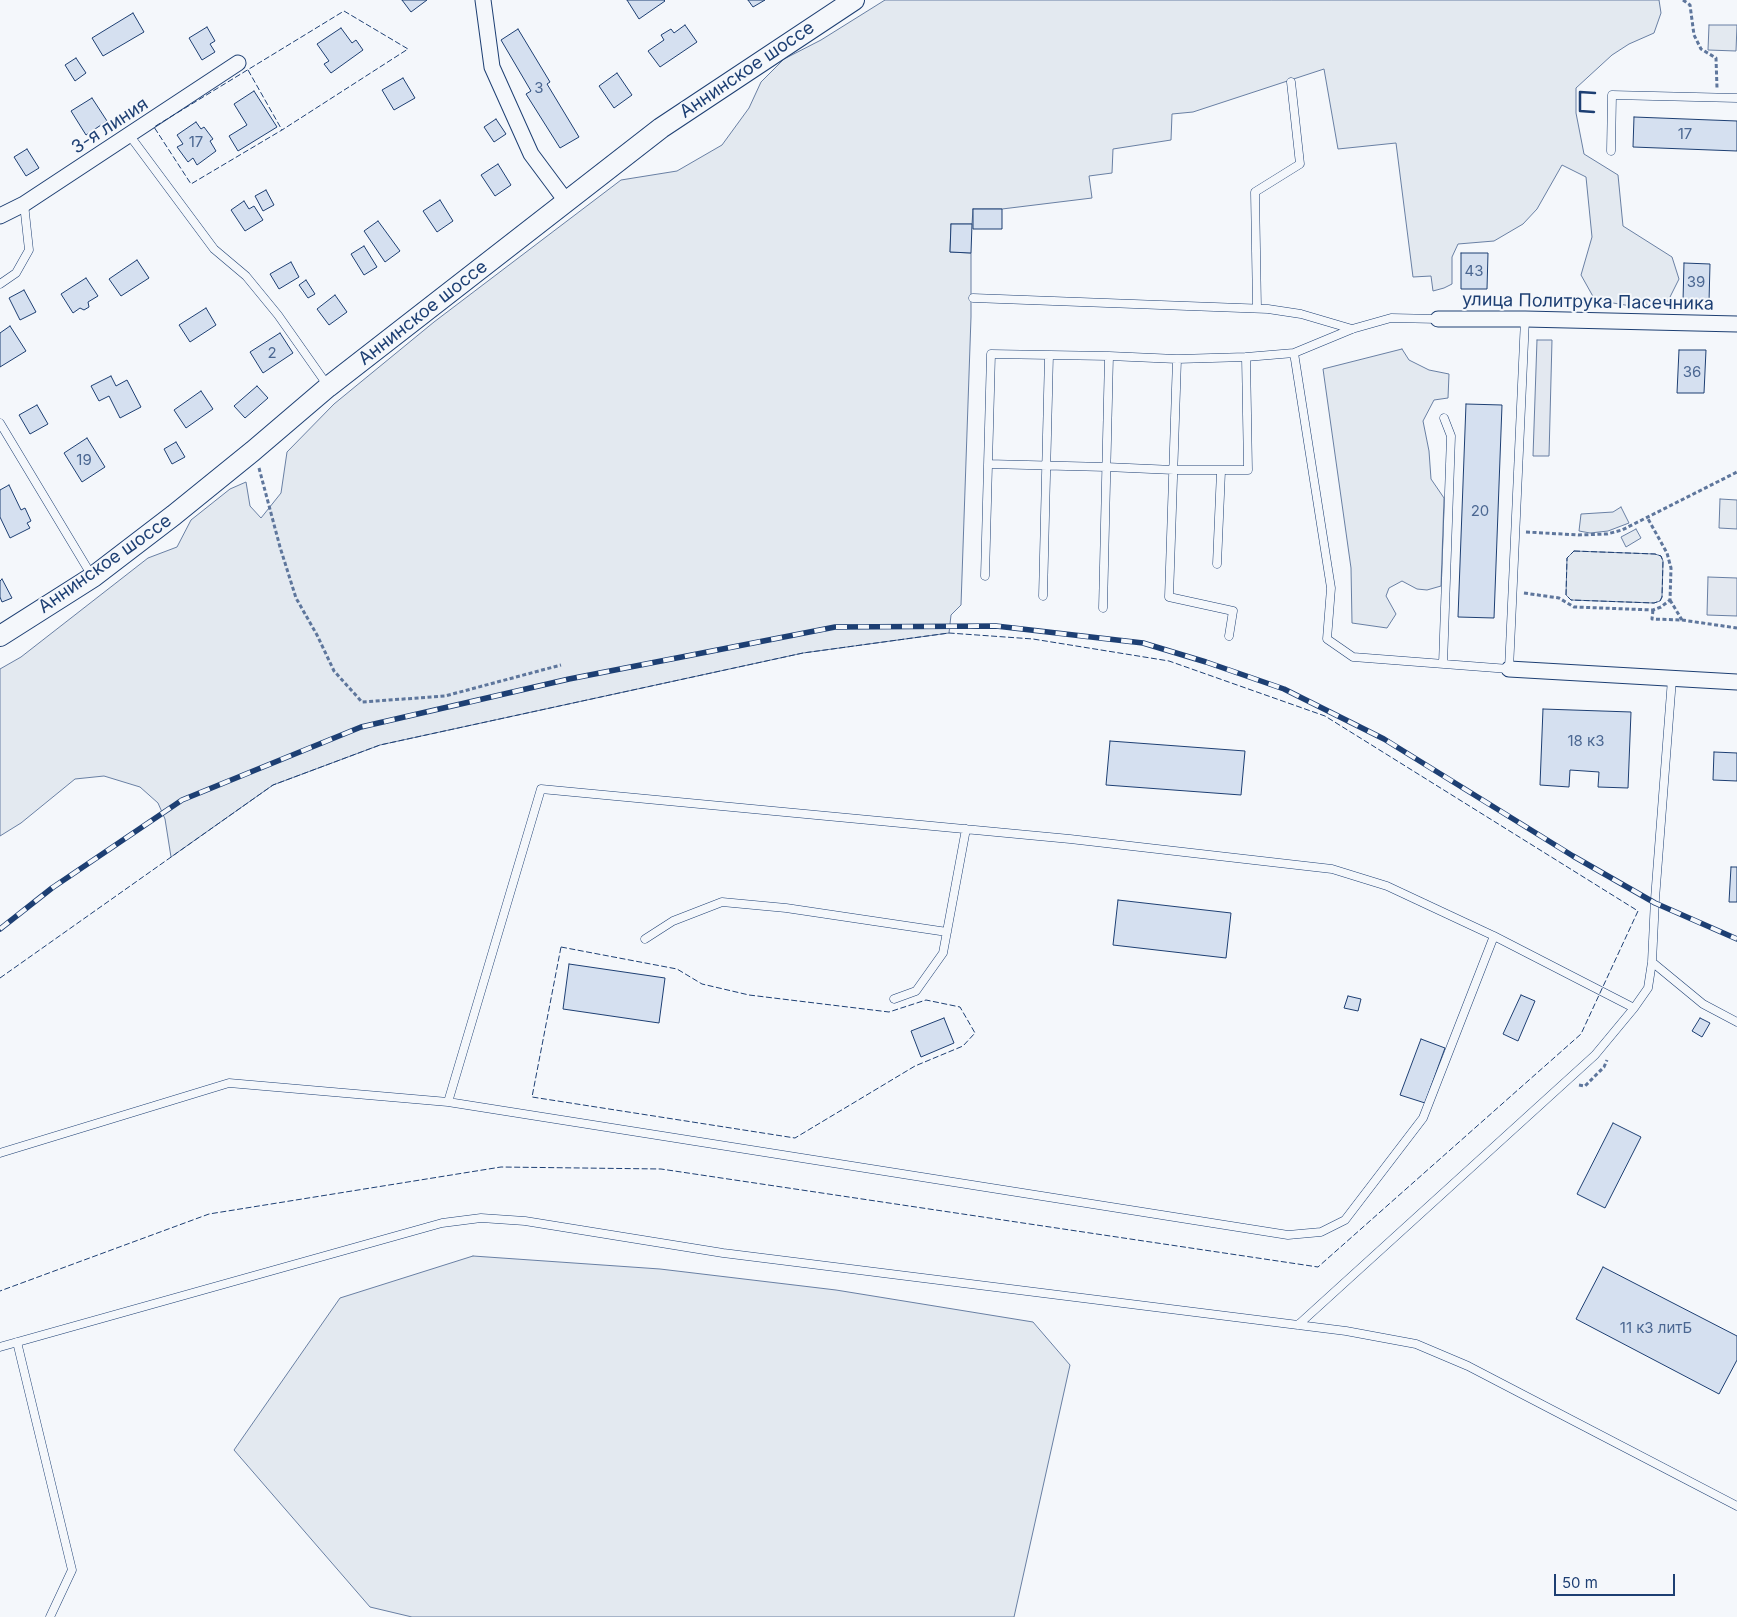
<!DOCTYPE html>
<html>
<head>
<meta charset="utf-8">
<style>
  body { margin:0 }
  #map { position:relative; width:1737px; height:1617px; overflow:hidden; background:#f4f7fb; font-family:Inter,sans-serif }
  canvas { display:block }
  .scale { position:absolute; left:1554px; top:1574px; width:121px; height:22px; box-sizing:border-box; border:2px solid #1d3f73; border-top:0; padding-left:6px; font-size:15px; line-height:18px; white-space:nowrap; color:#1d3f73; -webkit-text-stroke:4px #f4f7fb; paint-order:stroke }
</style>
</head>
<body>
<div id="map">
<canvas width="1737" height="1617"></canvas>
<div class="scale">50 m</div>
</div>
<script>
const c = document.querySelector('canvas').getContext('2d');
c.lineJoin = 'round';
function paint(path, color) {
  c.fillStyle = color;
  c.fill(path, 'evenodd');
}
function toPath(rows) {
  const path = new Path2D();
  for (const r of rows) {
    path.moveTo(r[0], r[1]);
    for (let i = 2; i < r.length; i += 2) path.lineTo(r[i], r[i + 1]);
  }
  return path;
}
function trace(path, color, width, dash) {
  c.strokeStyle = color;
  c.lineWidth = width;
  c.lineCap = dash ? 'butt' : 'round';
  c.setLineDash(dash || []);
  c.stroke(path);
}
function label(font, color, halo, rows, align = 'center') {
  c.font = font + ' Inter,sans-serif';
  c.lineWidth = 4;
  c.setLineDash([]);
  c.textBaseline = 'middle';
  c.strokeStyle = halo;
  c.fillStyle = color;
  for (const [text, x, y, turn = 0] of rows) {
    c.save();
    c.translate(x, y);
    c.rotate((+turn || 0) * Math.PI / 180);
    c.textAlign = isNaN(turn) ? turn : align;
    if (halo) c.strokeText(text, 0, 0);
    c.fillText(text, 0, 0);
    c.restore();
  }
}
const green = toPath([
  [885,0,1659,0,1661,13,1654,33,1629,44,1612,55,1576,88,1576,113,1584,154,1618,175,1623,226,1672,257,1679,279,1668,301,1637,307,1595,300,1581,275,1592,237,1586,177,1562,165,1537,209,1523,224,1494,241,1458,244,1452,257,1452,284,1444,288,1433,291,1431,276,1413,277,1396,143,1338,149,1324,69,1193,112,1172,114,1171,140,1113,149,1112,173,1089,176,1092,198,1002,209,973,209,972,224,951,224,950,252,971,253,971,317,961,605,951,615,949,633,803,653,380,745,273,785,171,857,165,819,158,803,140,787,104,776,75,779,21,823,0,836,0,669,21,657,148,558,177,547,191,520,230,489,246,482,250,506,261,518,281,493,287,452,334,404,434,322,621,180,677,171,722,145,749,108,761,82,784,59,821,40,885,0],
  [1709,25,1737,25,1736,51,1708,50,1709,25],
  [1402,349,1409,360,1429,370,1449,374,1448,398,1434,400,1423,421,1429,451,1431,479,1444,498,1441,586,1427,590,1417,589,1402,581,1389,588,1386,596,1396,614,1387,628,1352,623,1351,568,1323,369,1402,349],
  [1720,499,1737,500,1737,529,1719,528,1720,499],
  [1621,507,1629,523,1608,531,1590,533,1579,531,1581,514,1613,512,1621,507],
  [1636,529,1641,538,1626,547,1621,537,1636,529],
  [1574,551,1655,554,1661,556,1663,561,1662,597,1660,601,1654,603,1571,600,1566,595,1567,558,1574,551],
  [473,1256,660,1269,836,1290,1033,1322,1070,1365,1014,1617,412,1617,370,1607,234,1450,340,1298,473,1256]
]);
paint(green, '#e3e9f0');
trace(green, '#687fa3', 1);
const parking = toPath([
  [1537,340,1552,340,1549,456,1533,456,1537,340],
  [1708,577,1737,578,1737,616,1707,615,1708,577]
]);
paint(parking, '#e3e8f0');
trace(parking, '#687fa3', 1);
const building = toPath([
  [402,0,427,0,411,12,402,0],
  [627,0,664,0,665,1,639,19,627,0],
  [748,0,765,0,753,7,748,0],
  [133,13,144,32,103,56,92,38,133,13],
  [685,25,697,42,660,67,648,51,664,40,661,35,671,29,674,33,685,25],
  [207,27,215,41,210,44,215,52,202,60,189,38,207,27],
  [341,28,352,43,356,40,363,50,331,73,324,64,329,61,317,44,341,28],
  [518,29,550,82,547,84,579,137,560,148,526,94,531,91,501,40,518,29],
  [76,58,86,73,75,81,65,65,76,58],
  [617,73,632,95,614,108,599,86,617,73],
  [403,78,415,98,394,110,382,90,403,78],
  [254,91,277,127,238,151,229,136,247,125,234,104,254,91],
  [92,98,107,121,86,135,71,111,92,98],
  [1634,117,1737,121,1737,151,1633,147,1634,117],
  [496,119,506,134,494,142,484,127,496,119],
  [196,122,201,129,204,127,213,139,210,141,216,151,197,165,193,158,188,162,177,147,183,144,177,135,196,122],
  [27,149,39,168,26,176,14,157,27,149],
  [498,164,511,185,495,196,481,175,498,164],
  [266,190,274,205,263,211,255,196,266,190],
  [440,200,453,221,437,232,423,211,440,200],
  [244,201,249,209,254,206,263,220,245,231,231,210,244,201],
  [973,209,1002,209,1002,229,973,229,973,209],
  [378,221,400,251,385,262,364,231,378,221],
  [951,224,972,224,971,253,950,252,951,224],
  [364,246,377,267,364,275,351,254,364,246],
  [1461,253,1488,253,1487,289,1461,289,1461,253],
  [137,260,149,278,121,296,109,279,137,260],
  [291,262,299,277,279,289,270,274,291,262],
  [1684,263,1710,264,1709,302,1683,301,1684,263],
  [86,278,98,296,88,302,89,307,84,310,80,308,73,313,61,294,86,278],
  [306,280,315,294,308,298,299,285,306,280],
  [24,290,36,312,20,320,9,298,24,290],
  [335,295,347,312,329,325,317,309,335,295],
  [206,308,216,325,190,342,179,325,206,308],
  [10,326,26,351,0,367,0,333,10,326],
  [280,333,293,353,263,373,250,352,280,333],
  [1679,350,1706,350,1704,393,1677,393,1679,350],
  [111,376,116,386,127,380,141,407,120,418,109,396,99,401,91,386,111,376],
  [257,386,268,398,245,418,234,406,257,386],
  [201,391,213,409,186,428,174,410,201,391],
  [1466,404,1502,405,1494,618,1458,617,1466,404],
  [37,405,48,424,30,434,19,415,37,405],
  [87,438,105,467,82,482,64,453,87,438],
  [176,442,185,457,172,464,164,449,176,442],
  [9,485,21,510,25,508,31,521,27,523,30,528,10,538,0,517,0,490,9,485],
  [2,579,12,598,2,602,0,597,0,581,2,579],
  [1543,709,1631,712,1628,788,1598,787,1599,772,1570,770,1569,787,1540,785,1543,709],
  [1110,741,1245,751,1241,795,1106,785,1110,741],
  [1714,752,1737,753,1737,781,1713,780,1714,752],
  [1731,867,1737,867,1737,902,1729,902,1731,867],
  [1118,900,1231,913,1226,958,1113,945,1118,900],
  [569,964,665,978,659,1023,563,1009,569,964],
  [1521,995,1535,1001,1518,1041,1503,1034,1521,995],
  [1348,996,1361,999,1358,1011,1344,1008,1348,996],
  [944,1018,954,1043,921,1057,911,1031,944,1018],
  [1700,1018,1710,1023,1702,1037,1692,1031,1700,1018],
  [1421,1039,1445,1048,1425,1103,1400,1095,1421,1039],
  [1613,1123,1641,1137,1605,1208,1577,1194,1613,1123],
  [1603,1267,1737,1336,1737,1360,1719,1394,1576,1319,1603,1267]
]);
paint(building, '#d5e0f0');
trace(building, '#1d3f73', 1);
const lane = toPath([
  [130,136,214,249,246,276,278,315,328,386],
  [1611,151,1612,95,1737,98],
  [0,284,16,273,29,250,24,204],
  [973,298,1268,309,1301,314,1352,329],
  [1257,308,1255,192,1300,164,1291,82],
  [1294,353,1331,588,1327,639,1353,657,1509,669,1525,319],
  [1177,359,1169,597,1233,611,1229,636],
  [0,423,92,576],
  [988,464,1106,467,1174,470,1248,470,1246,357,1294,353,1352,329,1391,318,1438,319],
  [1217,564,1221,471],
  [985,576,991,354,1109,356,1177,359,1246,357],
  [1043,596,1049,355],
  [1103,608,1109,356],
  [1443,664,1451,436,1444,418],
  [645,939,673,921,722,902,786,908,947,932],
  [1652,962,1703,1004,1737,1022],
  [894,999,916,991,943,953,966,829],
  [448,1102,1288,1235,1321,1232,1345,1220,1423,1118,1494,936],
  [0,1153,229,1083,448,1102,541,789,1070,839,1332,869,1387,886,1494,936,1634,1008],
  [1298,1325,1595,1055,1634,1008,1648,988,1652,962,1655,899,1672,679],
  [17,1342,72,1570,50,1617],
  [0,1347,442,1223,481,1218,525,1221,723,1253,1346,1331,1416,1344,1468,1366,1737,1506]
]);
const street = toPath([
  [483,0,492,67,531,154,566,201],
  [0,216,24,204,238,63],
  [1438,319,1525,319,1737,324],
  [1509,669,1737,682]
]);
const secondary = toPath([
  [0,636,93,577,174,515,253,451,328,387,661,128,854,0]
]);
trace(lane, '#1d3f73', 9);
trace(street, '#1d3f73', 17);
trace(secondary, '#1d3f73', 22);
trace(toPath([
  [1683,0,1690,5,1694,35,1701,49,1716,58,1717,88],
  [259,468,280,547,296,598,317,635,334,671,362,702,445,696,561,665],
  [1526,532,1578,535,1607,534,1622,530,1737,472],
  [1524,593,1559,598,1574,607,1653,610,1661,607,1670,600,1671,568,1667,553,1647,517],
  [1670,600,1682,620],
  [1653,610,1652,619,1682,620,1737,628],
  [1579,1085,1585,1086,1604,1067,1607,1060]
]), '#5e769c', 3, [4, 2.5]);
trace(lane, '#f4f7fb', 8);
trace(street, '#f4f7fb', 15);
trace(secondary, '#f4f7fb', 20);
const rail = toPath([
  [0,929,52,888,182,800,361,727,569,679,835,627,996,626,1143,643,1206,662,1284,689,1384,739,1573,856,1655,903,1737,939]
]);
trace(rail, '#1d3f73', 5.5);
trace(rail, '#f4f7fb', 4, [11]);
trace(toPath([
  [344,11,408,49,282,130,191,184,154,127,344,11],
  [248,70,282,130],
  [1574,551,1655,554,1661,556,1663,561,1662,597,1660,601,1654,603,1571,600,1566,595,1567,558,1574,551],
  [561,947,677,969,702,984,749,995,889,1012,926,1000,960,1007,975,1033,963,1046,915,1066,795,1138,532,1097,561,947],
  [0,978,273,785,380,745,803,653,949,633,1033,639,1169,661,1325,716,1638,911,1581,1034,1318,1267,661,1169,501,1167,209,1214,0,1291]
]), '#1d3f73', 1, [6, 2.5]);
trace(toPath([
  [1594,112,1580,111,1580,92,1595,93]
]), '#1d3f73', 2.5);
label('15px', '#4b6792', null, [
  ["3",539,88],
  ["17",1685,134],
  ["17",196,142],
  ["43",1474,271],
  ["39",1696,282],
  ["2",272,353],
  ["36",1692,372],
  ["19",84,460],
  ["20",1480,511],
  ["18 к3",1586,741],
  ["11 к3 литБ",1656,1328]
]);
label('18px', '#1d3f73', '#f4f7fb', [
  ["Аннинское шоссе",747,70,-34],
  ["3-я линия",110,126,-33],
  ["улица Политрука Пасечника",1588,302,1],
  ["Аннинское шоссе",423,313,-38],
  ["Аннинское шоссе",105,564,-35]
]);
</script>
</body>
</html>
